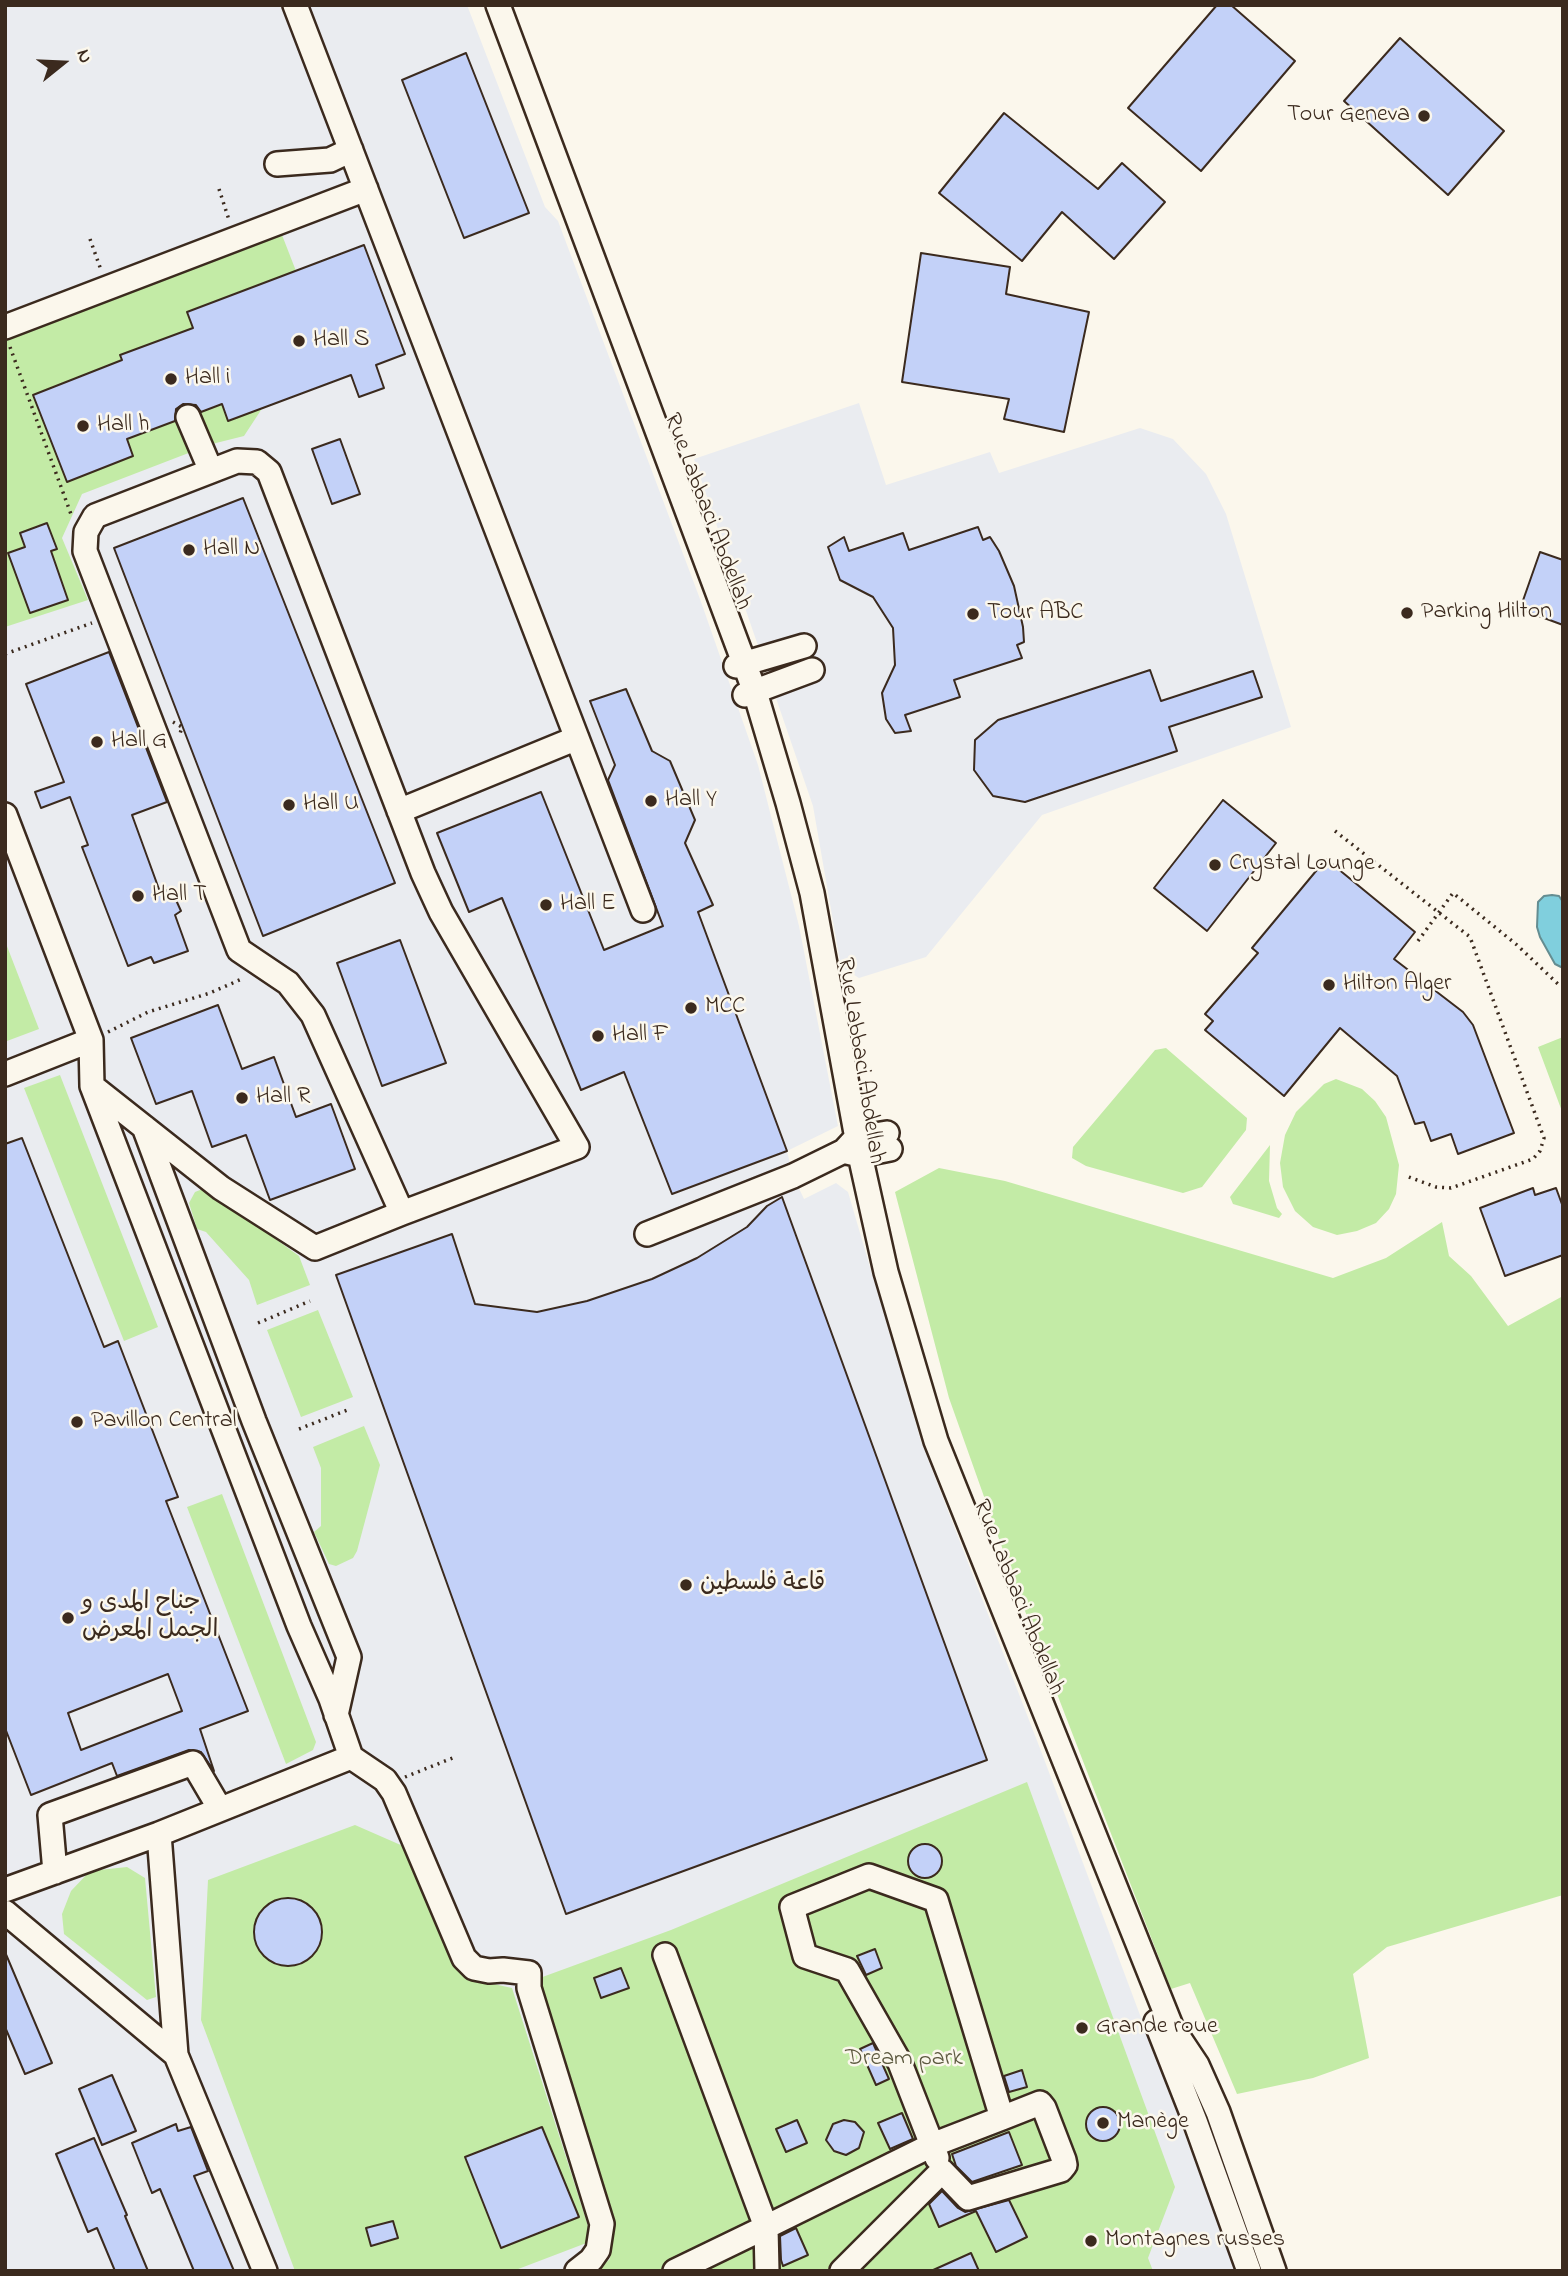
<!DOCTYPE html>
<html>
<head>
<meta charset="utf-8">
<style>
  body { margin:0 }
  #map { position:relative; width:1568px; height:2276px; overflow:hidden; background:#fbf7ec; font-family:"Indie Flower",sans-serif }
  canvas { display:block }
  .frame { position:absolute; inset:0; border:7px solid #3b2a1e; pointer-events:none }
  .north { position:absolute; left:28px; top:28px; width:70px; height:70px; -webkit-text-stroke:5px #fbf7ec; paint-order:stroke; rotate:72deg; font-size:19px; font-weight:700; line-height:28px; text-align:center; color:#3b2a1e }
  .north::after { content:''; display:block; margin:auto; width:24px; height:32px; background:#3b2a1e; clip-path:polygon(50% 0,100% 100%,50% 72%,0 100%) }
</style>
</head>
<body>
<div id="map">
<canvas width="1568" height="2276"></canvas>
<div class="frame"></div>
<div class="north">N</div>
</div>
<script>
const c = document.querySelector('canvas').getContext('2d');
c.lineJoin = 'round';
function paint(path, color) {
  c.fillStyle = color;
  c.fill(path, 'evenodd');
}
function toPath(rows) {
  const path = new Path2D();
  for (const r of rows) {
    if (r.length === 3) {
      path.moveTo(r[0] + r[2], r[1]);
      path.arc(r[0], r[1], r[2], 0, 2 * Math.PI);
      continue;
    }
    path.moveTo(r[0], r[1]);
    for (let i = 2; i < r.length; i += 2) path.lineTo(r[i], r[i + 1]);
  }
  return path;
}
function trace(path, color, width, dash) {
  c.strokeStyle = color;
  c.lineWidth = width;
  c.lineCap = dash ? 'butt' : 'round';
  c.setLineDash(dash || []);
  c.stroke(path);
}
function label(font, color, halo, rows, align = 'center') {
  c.font = font + ' "Indie Flower","Playpen Sans Arabic",sans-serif';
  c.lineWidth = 5;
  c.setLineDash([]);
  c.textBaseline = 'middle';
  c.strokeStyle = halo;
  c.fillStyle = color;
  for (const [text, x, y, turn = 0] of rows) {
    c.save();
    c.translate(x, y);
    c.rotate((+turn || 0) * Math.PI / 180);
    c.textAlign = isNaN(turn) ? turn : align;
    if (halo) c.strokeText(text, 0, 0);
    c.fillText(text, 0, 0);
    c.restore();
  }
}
paint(toPath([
  [5,5,467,5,545,207,558,221,700,599,758,765,799,926,838,1126,787,1151,793,1176,804,1199,836,1183,848,1192,921,1441,1041,1751,1236,2271,5,2271],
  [859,403,886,485,990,452,999,473,1140,428,1173,439,1206,474,1226,514,1291,727,1042,815,926,957,859,978,841,967,813,806,694,459]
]), '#eaecf0');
paint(toPath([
  [282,235,296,271,187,312,193,328,120,355,149,431,222,404,228,421,263,407,244,436,212,444,82,494,62,538,88,600,5,627,5,338],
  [5,941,39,1029,7,1041,5,1035],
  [1563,1037,1563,1114,1538,1047],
  [1166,1048,1247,1118,1246,1130,1202,1187,1183,1193,1086,1166,1072,1158,1073,1147,1155,1050],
  [60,1075,158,1327,124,1341,24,1088],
  [1336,1079,1362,1089,1375,1101,1386,1117,1399,1165,1396,1194,1389,1209,1376,1223,1357,1231,1337,1235,1313,1227,1295,1211,1283,1187,1280,1163,1285,1135,1296,1112,1324,1084],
  [1270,1145,1269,1181,1277,1208,1282,1214,1279,1218,1233,1204,1230,1197],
  [939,1168,1005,1181,1333,1278,1386,1258,1442,1222,1449,1256,1471,1276,1508,1326,1563,1296,1563,1895,1387,1947,1353,1974,1369,2058,1313,2078,1237,2094,1190,1983,1171,1989,1020,1598,949,1398,895,1192],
  [205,1188,299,1256,310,1285,257,1305,249,1280,206,1232,197,1229,189,1203,195,1192],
  [318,1310,353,1397,301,1417,267,1330],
  [364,1426,380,1465,357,1551,353,1558,336,1566,329,1564,314,1532,321,1526,321,1468,313,1447],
  [222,1494,316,1742,313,1750,286,1764,187,1507],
  [1027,1782,1175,2187,1148,2258,1153,2271,596,2271,610,2259,610,2215,537,1979,671,1930],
  [355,1825,403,1846,466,1978,512,1988,588,2226,589,2242,513,2271,295,2271,201,2020,208,1880],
  [127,1867,145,1878,156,1997,147,2000,64,1934,62,1914,71,1891,90,1871]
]), '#c3eba6');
const water = toPath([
  [1552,895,1559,896,1563,902,1563,968,1555,964,1540,937,1537,927,1538,902,1544,896,1552,895]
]);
paint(water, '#80cfdd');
trace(water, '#648d91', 2);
const building = toPath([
  [1217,5,1231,5,1295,61,1201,171,1128,108,1217,5],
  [1400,38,1504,131,1448,195,1344,101,1400,38],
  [466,53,529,213,464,238,402,80,466,53],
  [1004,113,1098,189,1122,163,1165,202,1114,259,1062,212,1022,261,939,193,1004,113],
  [364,245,405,354,376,365,384,388,359,397,351,375,228,421,222,404,201,412,196,405,183,404,176,409,175,421,127,439,133,456,67,482,33,395,122,360,120,355,193,328,187,312,364,245],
  [921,253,1010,267,1006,294,1089,312,1064,432,1004,419,1009,399,902,382,921,253],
  [340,439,360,494,332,504,312,449,340,439],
  [243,498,395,883,263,936,114,548,243,498],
  [47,523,57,549,51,551,68,600,30,613,8,553,25,547,20,533,47,523],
  [978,527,983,540,990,537,999,551,1014,586,1023,627,1024,642,1017,645,1022,658,954,680,960,697,905,715,911,731,895,733,886,719,882,693,895,665,893,628,873,597,840,580,828,547,844,537,849,551,903,533,909,550,978,527],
  [1540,552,1563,560,1563,625,1520,609,1540,552],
  [109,652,167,802,132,815,160,892,171,889,181,911,175,915,188,951,154,963,151,957,128,966,82,847,88,845,70,797,41,808,35,792,64,782,26,684,109,652],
  [1150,670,1161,701,1253,671,1262,697,1169,727,1177,751,1025,802,993,796,974,770,975,740,998,720,1150,670],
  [626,689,652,751,670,761,695,820,685,843,713,905,698,912,787,1151,672,1194,624,1072,581,1090,502,898,469,912,437,833,541,792,604,950,663,926,608,780,615,765,590,701,626,689],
  [1223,800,1276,843,1207,931,1154,888,1223,800],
  [1326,859,1415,932,1394,959,1463,1012,1473,1025,1514,1133,1458,1154,1451,1134,1431,1141,1424,1122,1415,1124,1397,1076,1340,1028,1284,1096,1205,1030,1213,1021,1205,1014,1258,953,1252,948,1326,859],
  [400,940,446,1063,382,1086,337,963,400,940],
  [218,1005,242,1069,274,1057,296,1117,331,1104,355,1169,270,1200,246,1135,212,1147,192,1091,156,1104,131,1038,218,1005],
  [22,1138,104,1347,118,1341,178,1497,166,1501,248,1711,200,1729,214,1771,201,1752,189,1750,117,1776,112,1763,31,1795,5,1728,5,1144,22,1138],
  [168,1674,182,1711,81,1750,68,1713,168,1674],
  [1533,1188,1535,1195,1556,1188,1563,1207,1563,1255,1505,1276,1480,1208,1533,1188],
  [782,1197,987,1760,566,1914,336,1275,452,1234,475,1304,537,1312,587,1301,652,1279,697,1258,747,1227,767,1206,782,1197],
  [925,1861,17],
  [288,1932,34],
  [875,1949,882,1968,866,1975,857,1956,875,1949],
  [5,1952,52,2063,25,2074,5,2027,5,1952],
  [621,1968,629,1988,601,1998,594,1978,621,1968],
  [873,2043,889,2079,876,2085,860,2049,873,2043],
  [1022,2070,1027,2087,1009,2092,1004,2076,1022,2070],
  [112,2075,136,2131,102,2145,79,2089,112,2075],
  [1103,2124,17],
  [902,2113,913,2139,890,2149,878,2123,902,2113],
  [797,2120,807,2143,786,2152,776,2129,797,2120],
  [844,2120,855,2122,864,2132,859,2148,846,2155,834,2151,826,2140,833,2124,844,2120],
  [176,2124,178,2131,191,2127,208,2171,194,2176,234,2271,194,2271,160,2189,152,2193,132,2143,176,2124],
  [542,2127,579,2217,501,2248,465,2157,542,2127],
  [1009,2132,1022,2165,972,2182,956,2166,952,2154,1009,2132],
  [94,2138,127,2215,125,2216,148,2271,115,2271,97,2228,88,2232,56,2154,94,2138],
  [942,2191,958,2208,965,2212,1009,2200,1027,2237,996,2252,976,2211,939,2227,929,2204,942,2191],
  [393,2221,398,2238,371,2246,366,2228,393,2221],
  [796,2228,808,2255,783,2266,781,2260,780,2236,796,2228],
  [971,2253,979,2271,931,2271,971,2253]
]);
paint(building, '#c3d1f8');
trace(building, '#3b2a1e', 2);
const minor = toPath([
  [295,5,643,910],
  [498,5,755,692,788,803,812,893,860,1155,886,1272,936,1441,1171,2026,1197,2065,1218,2112,1274,2271],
  [277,164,330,160,351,150],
  [5,327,366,189],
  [188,417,211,471],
  [736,666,804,646],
  [745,695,812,670],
  [399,811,577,738],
  [5,815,91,1040,92,1086,299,1626,331,1699,351,1757,159,1834,176,2055,265,2271],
  [5,1074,91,1040],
  [92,1086,221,1188,315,1248,402,1213,577,1147,441,912,423,873,269,472,257,462,237,461,95,516,86,532,85,551,239,950,288,983,313,1015,402,1213],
  [144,1127,254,1421,349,1657,336,1715],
  [847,1152,860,1155,890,1149],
  [647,1234,793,1176,844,1151,856,1138,887,1133],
  [351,1757,385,1780,394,1793,464,1958,474,1968,489,1971,503,1970,529,1973,529,1988,602,2224,598,2250,591,2260,577,2271],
  [55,1872,50,1815,193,1763,220,1809],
  [5,1890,159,1834],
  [5,1912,176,2055],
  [665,1955,766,2227,675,2271],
  [1156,2022,1195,2121,1249,2271],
  [767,2271,766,2227,932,2145,937,2158],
  [842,2271,942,2171,968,2198,1061,2170,1065,2165,1064,2160,1044,2108,1040,2103,1002,2118,932,2145,900,2063,847,1970,805,1956,792,1907,869,1876,936,1900,1002,2118]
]);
trace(minor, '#3b2a1e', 28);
trace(toPath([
  [219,189,229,220],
  [90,239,101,270],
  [10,347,72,517],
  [5,654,92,623],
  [173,722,182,727,179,737],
  [1335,831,1470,937,1544,1138,1540,1151,1533,1159,1451,1188,1436,1187,1406,1176],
  [1418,941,1453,893,1517,945,1558,984],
  [108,1032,148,1012,210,993,244,978],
  [258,1323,310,1301],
  [299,1429,350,1409],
  [405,1777,455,1757]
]), '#3b2a1e', 3.5, [2, 5]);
trace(minor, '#fbf7ec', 23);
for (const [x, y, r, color] of [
  [1424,116,7,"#3b2a1e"],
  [299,341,7,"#3b2a1e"],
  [171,379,7,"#3b2a1e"],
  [83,426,7,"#3b2a1e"],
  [189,550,7,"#3b2a1e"],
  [1407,613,7,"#3b2a1e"],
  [973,614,7,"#3b2a1e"],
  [97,742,7,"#3b2a1e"],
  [651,801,7,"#3b2a1e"],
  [289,805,7,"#3b2a1e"],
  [1215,865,7,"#3b2a1e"],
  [138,896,7,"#3b2a1e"],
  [546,905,7,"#3b2a1e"],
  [1329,985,7,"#3b2a1e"],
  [691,1008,7,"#3b2a1e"],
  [598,1036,7,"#3b2a1e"],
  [242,1098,7,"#3b2a1e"],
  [77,1422,7,"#3b2a1e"],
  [686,1585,7,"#3b2a1e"],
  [68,1618,7,"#3b2a1e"],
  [1082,2028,7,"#3b2a1e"],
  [1103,2123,7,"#3b2a1e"],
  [1091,2241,7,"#3b2a1e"]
]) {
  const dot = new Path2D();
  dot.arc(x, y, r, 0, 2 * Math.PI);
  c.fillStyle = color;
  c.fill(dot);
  trace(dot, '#fbf7ec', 2.5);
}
label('24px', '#3b2a1e', '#fbf7ec', [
  ["Tour Geneva",1410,116,"right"],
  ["Hall S",313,341],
  ["Hall i",185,379],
  ["Hall h",97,426],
  ["Hall N",203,550],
  ["Parking Hilton",1421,613],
  ["Tour ABC",987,614],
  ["Hall G",111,742],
  ["Hall Y",665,801],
  ["Hall U",303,805],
  ["Crystal Lounge",1229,865],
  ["Hall T",152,896],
  ["Hall E",560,905],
  ["Hilton Alger",1343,985],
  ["MCC",705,1008],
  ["Hall F",612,1036],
  ["Hall R",256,1098],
  ["Pavillon Central",91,1422],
  ["قاعة فلسطين",700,1585],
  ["جناح المدى و",82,1604],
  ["الجمل المعرض",82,1632],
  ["Grande roue",1096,2028],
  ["Manège",1117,2123],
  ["Montagnes russes",1105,2241]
], 'left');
label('24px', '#3b2a1e', '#fbf7ec', [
  ["Rue Labbaci Abdellah",706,512,69],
  ["Rue Labbaci Abdellah",859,1061,81],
  ["Rue Labbaci Abdellah",1017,1598,68]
]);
label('24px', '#5d5a40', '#fbf7ec', [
  ["Dream park",904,2060]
]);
</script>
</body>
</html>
